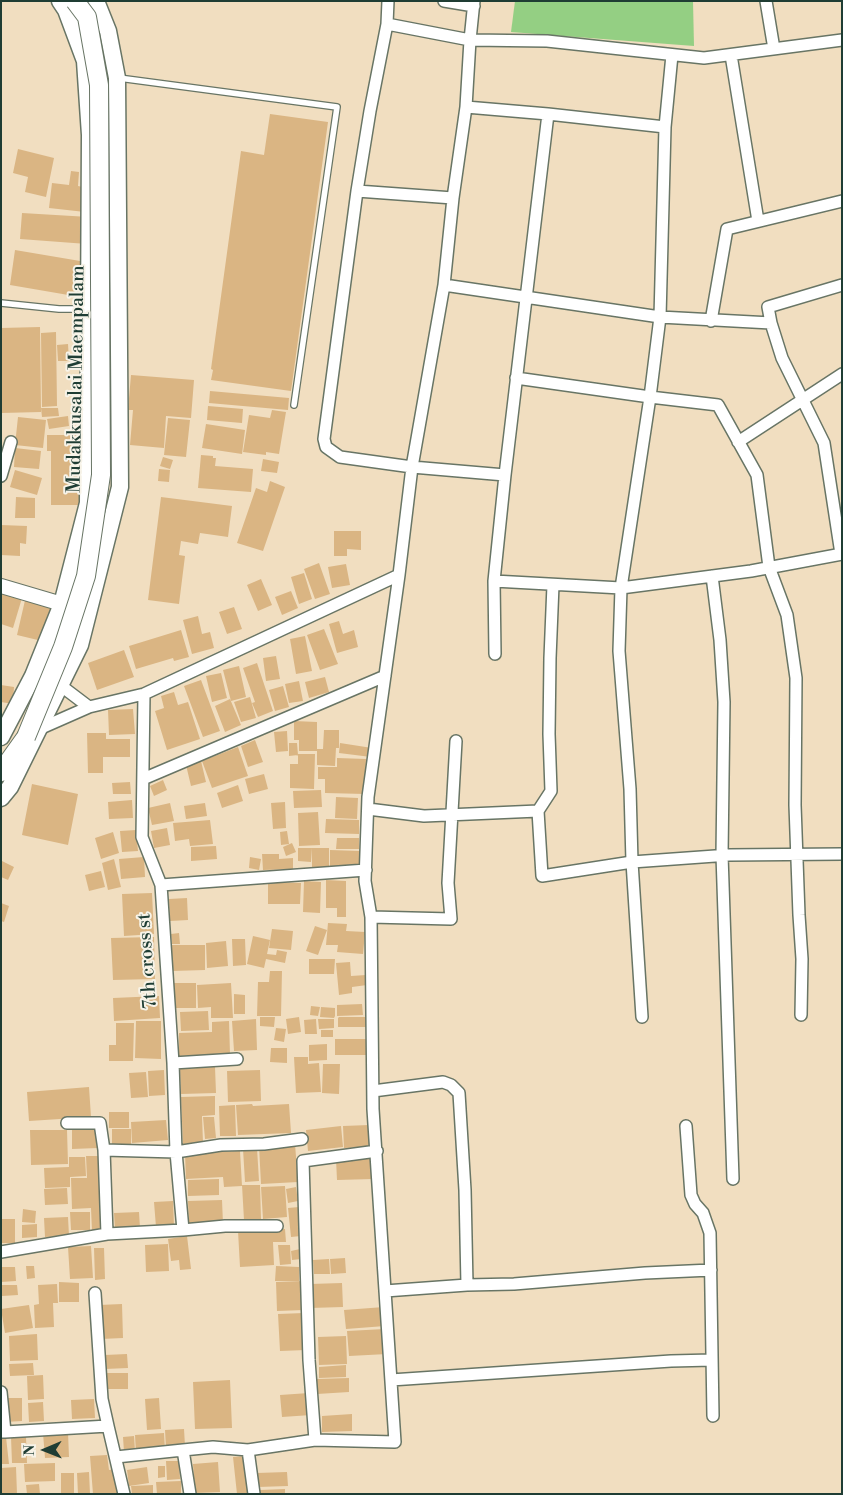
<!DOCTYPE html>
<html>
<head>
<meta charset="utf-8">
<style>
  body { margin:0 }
  #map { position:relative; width:843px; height:1495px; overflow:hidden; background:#f1dec0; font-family:"Libre Bodoni",serif }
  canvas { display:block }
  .frame { position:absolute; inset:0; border:2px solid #1f3d34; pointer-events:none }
  .north { position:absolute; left:20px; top:1425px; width:50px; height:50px; -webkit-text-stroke:4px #f7f3e8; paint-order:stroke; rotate:269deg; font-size:14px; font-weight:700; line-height:20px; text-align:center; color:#1f3d34 }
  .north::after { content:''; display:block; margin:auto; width:18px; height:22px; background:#1f3d34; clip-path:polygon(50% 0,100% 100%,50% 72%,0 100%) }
</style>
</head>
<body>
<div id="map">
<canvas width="843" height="1495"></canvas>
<div class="frame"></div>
<div class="north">N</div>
</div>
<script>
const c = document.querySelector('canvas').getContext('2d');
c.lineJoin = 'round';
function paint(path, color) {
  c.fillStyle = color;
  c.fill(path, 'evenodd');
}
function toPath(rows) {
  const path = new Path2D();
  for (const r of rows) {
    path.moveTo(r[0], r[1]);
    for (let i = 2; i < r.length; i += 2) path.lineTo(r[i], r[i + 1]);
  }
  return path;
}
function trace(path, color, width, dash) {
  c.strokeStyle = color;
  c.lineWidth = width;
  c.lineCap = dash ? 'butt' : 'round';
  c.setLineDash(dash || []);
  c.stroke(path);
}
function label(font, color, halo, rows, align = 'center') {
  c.font = font + ' "Libre Bodoni",serif';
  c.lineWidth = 4;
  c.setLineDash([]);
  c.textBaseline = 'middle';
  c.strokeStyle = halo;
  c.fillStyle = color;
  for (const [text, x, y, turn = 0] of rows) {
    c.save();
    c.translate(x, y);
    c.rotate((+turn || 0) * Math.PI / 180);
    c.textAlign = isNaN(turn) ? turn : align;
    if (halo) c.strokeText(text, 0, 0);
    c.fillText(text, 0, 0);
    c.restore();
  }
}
paint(toPath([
  [515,1,693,1,694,46,511,32]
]), '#94cf83');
paint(toPath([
  [270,114,328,122,291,391,211,380,213,370,211,369,241,151,264,155],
  [18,149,54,158,46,197,25,192,28,177,13,173],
  [71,171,79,172,78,186,88,188,85,212,49,208,52,183,69,185],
  [22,213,89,217,87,244,20,239],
  [15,250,86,262,80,297,10,285],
  [40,327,41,412,1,413,1,328],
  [56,332,57,406,42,407,41,333],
  [68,344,69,361,58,361,57,345],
  [131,375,194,380,191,418,166,416,164,448,130,445,133,410,128,410],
  [210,391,289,398,288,410,209,403],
  [208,406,243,409,242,423,207,420],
  [41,408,58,408,59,416,42,417],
  [272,410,286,412,279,454,266,452,266,455,243,452,249,415,270,418],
  [68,416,69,426,49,429,47,419],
  [18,417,46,420,43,448,15,445],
  [168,418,190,420,186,457,164,455],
  [206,424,245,430,242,454,202,448],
  [47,435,83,435,84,505,51,505,51,451,47,451],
  [15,448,41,451,39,469,14,467],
  [201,455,213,456,213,458,216,458,215,466,253,469,251,492,198,488],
  [163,457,173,460,170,469,160,466],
  [263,459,279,462,277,473,261,471],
  [159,469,170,470,169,482,158,481],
  [15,470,42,478,37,495,10,487],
  [270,481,285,487,263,551,237,543,256,488,267,492],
  [16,497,35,498,35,518,15,518],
  [161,497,232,506,228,537,200,533,198,544,181,541,179,555,185,556,179,604,148,600],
  [1,525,27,526,26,544,20,543,20,556,1,555],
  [334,531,361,531,361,550,347,549,347,556,334,556],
  [319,563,330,594,315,599,304,569],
  [346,564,350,585,332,588,328,567],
  [304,573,312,599,299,604,291,577],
  [261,579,272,605,258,611,247,585],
  [1,591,22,598,13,628,1,624],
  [291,591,298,608,282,615,275,597],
  [26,596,58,604,42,641,17,635],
  [234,607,242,629,227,634,219,612],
  [198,616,202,634,210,632,214,648,192,654,183,620],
  [339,621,343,634,354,630,358,647,337,653,329,624],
  [324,629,338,664,320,670,307,635],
  [181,630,189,657,174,661,173,658,136,669,129,646],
  [305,636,312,671,296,674,290,639],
  [124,650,134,677,97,690,88,663],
  [276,656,280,679,266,681,263,658],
  [257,663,273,711,258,717,252,703,255,702,243,668],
  [239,666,246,697,231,701,223,670],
  [221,673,227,698,212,702,206,676],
  [325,677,329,692,309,698,305,682],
  [201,680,220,731,203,737,184,686],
  [299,681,303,701,289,703,285,684],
  [1,685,14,687,13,704,1,702],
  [283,686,289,707,275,711,269,690],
  [174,692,178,705,188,702,200,739,167,750,155,711,164,708,161,696],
  [250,697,256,718,241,722,234,702],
  [230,699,241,725,225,732,215,706],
  [133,709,135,734,109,735,108,710],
  [294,721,317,722,317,749,323,749,324,730,339,730,339,748,336,748,335,766,317,765,317,751,299,751,299,740,294,740],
  [287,731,288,751,276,752,274,732],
  [87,733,106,733,106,739,130,739,130,757,103,757,103,773,88,773],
  [255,740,263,762,248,767,241,746],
  [289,743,297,743,298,755,289,756],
  [340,743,372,748,371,757,339,753],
  [238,747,248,776,212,788,202,761],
  [298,754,315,754,314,789,290,788,290,764,298,764],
  [337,758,366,759,365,794,325,793,325,779,318,779,318,767,337,767],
  [201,761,206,782,191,786,186,765],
  [264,774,268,789,249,794,245,779],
  [163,780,167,790,154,796,150,786],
  [130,782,131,794,113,794,112,783],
  [32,784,78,794,68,845,22,835],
  [238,785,243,801,222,808,217,793],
  [321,790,322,807,294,808,293,791],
  [336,797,358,798,357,819,335,818],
  [132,800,133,818,109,819,108,802],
  [285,802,286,828,273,829,271,803],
  [170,803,174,821,152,825,148,808],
  [205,803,207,816,186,819,184,806],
  [318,812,320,845,299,846,298,813],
  [326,819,359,820,359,834,325,833],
  [210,820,213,844,190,846,189,839,175,841,173,823],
  [167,828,170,845,154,848,151,831],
  [136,830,138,851,122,852,120,831],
  [287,831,289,844,281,845,280,832],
  [113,832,119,853,101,859,95,838],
  [337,838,359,838,359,849,336,849],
  [292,843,296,852,286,856,283,847],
  [216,846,217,859,191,861,191,847],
  [298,848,312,848,311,862,298,861],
  [312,848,329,848,329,868,312,868],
  [330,850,360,851,360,869,330,868],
  [262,854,279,854,279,859,293,858,293,869,263,870],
  [144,857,145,877,121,879,119,859],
  [250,857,261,859,259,870,249,868],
  [114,859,121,887,108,890,102,863],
  [2,861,14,867,8,880,1,877],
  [101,871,105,887,89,891,85,875],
  [326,880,346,881,346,917,337,917,337,908,326,908],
  [304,881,321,882,320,913,303,912],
  [268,882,301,883,300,904,268,904],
  [152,893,154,934,124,936,122,894],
  [187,898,188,920,170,921,169,899],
  [1,903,9,906,4,922,1,921],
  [328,923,347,924,346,931,365,932,363,954,337,952,338,945,326,945],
  [315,926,327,930,318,955,306,951],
  [272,929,293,931,291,950,269,948],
  [179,933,180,944,172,944,171,934],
  [253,936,270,940,267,954,276,955,277,950,287,952,285,963,266,959,264,968,247,964],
  [154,937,155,979,113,980,111,938],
  [232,939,245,939,246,965,233,966],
  [226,941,228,966,207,968,206,943],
  [172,945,205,945,205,970,172,971],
  [309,959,335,959,334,974,309,974],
  [350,962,351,976,366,975,367,985,352,987,352,993,339,995,336,963],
  [270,971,282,971,281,1016,257,1016,258,982,269,982],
  [174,983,196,983,196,1008,174,1008],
  [231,983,233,1018,211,1018,211,1007,198,1008,197,985],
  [234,994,245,995,245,1014,234,1014],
  [159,996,160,1018,114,1021,113,998],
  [362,1004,363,1015,337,1016,337,1005],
  [311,1006,320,1007,318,1016,310,1015],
  [321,1007,335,1008,335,1016,334,1018,320,1017],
  [208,1011,209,1030,181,1031,180,1012],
  [260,1017,275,1017,274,1027,260,1026],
  [299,1017,301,1032,288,1034,286,1019],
  [339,1017,366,1017,366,1027,338,1027,338,1018],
  [256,1019,257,1050,234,1051,232,1021],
  [316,1019,317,1034,305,1034,304,1020],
  [318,1019,334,1019,334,1028,319,1029],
  [136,1021,161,1021,161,1059,135,1058],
  [229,1021,230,1054,179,1056,179,1033,212,1032,212,1022],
  [116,1023,134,1023,133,1061,109,1061,109,1045,116,1045],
  [276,1028,286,1029,284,1042,274,1040],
  [321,1030,333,1030,333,1037,321,1037],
  [335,1039,366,1039,366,1055,335,1055],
  [327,1044,327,1060,309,1061,309,1045],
  [271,1048,287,1048,287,1063,270,1062],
  [294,1057,308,1057,308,1064,319,1063,321,1092,296,1093],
  [323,1064,340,1064,339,1094,322,1093],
  [215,1067,216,1093,181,1094,180,1069],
  [164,1070,165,1095,149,1096,148,1071],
  [260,1070,261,1101,228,1102,227,1071],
  [146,1072,148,1097,131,1098,129,1073],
  [89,1087,91,1117,29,1121,27,1092],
  [215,1096,215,1115,202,1116,203,1143,183,1144,181,1097],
  [252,1104,253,1106,289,1104,291,1133,238,1135,236,1105],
  [235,1105,236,1136,220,1136,219,1106],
  [109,1112,129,1112,129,1128,109,1128],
  [203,1117,214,1117,216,1138,205,1139],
  [166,1120,168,1140,132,1143,131,1122],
  [369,1125,370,1147,344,1148,343,1126],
  [341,1126,343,1147,308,1151,306,1130],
  [97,1128,98,1148,72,1149,72,1129],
  [112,1129,131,1129,131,1146,112,1145],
  [30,1130,67,1130,68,1164,31,1165],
  [295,1144,298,1182,261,1184,259,1146],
  [257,1148,259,1181,245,1182,243,1149],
  [240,1151,242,1186,224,1187,223,1177,186,1179,185,1154],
  [86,1156,101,1156,102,1230,92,1231,91,1208,72,1209,71,1178,87,1178],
  [69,1157,85,1157,86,1176,70,1177,70,1187,45,1188,44,1168,69,1167],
  [372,1157,373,1179,337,1180,336,1159],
  [219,1179,219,1195,188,1196,188,1180],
  [242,1185,260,1185,261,1219,244,1220],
  [285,1186,287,1217,263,1219,261,1187],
  [296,1187,298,1201,288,1203,286,1189],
  [67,1188,68,1204,45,1205,44,1189],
  [222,1200,223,1224,189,1226,188,1201],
  [173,1201,174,1226,156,1227,154,1202],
  [299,1207,301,1236,291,1237,288,1208],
  [23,1209,36,1211,35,1223,22,1222],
  [70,1212,90,1212,90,1230,71,1230],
  [139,1212,140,1228,115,1229,114,1213],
  [68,1217,69,1236,45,1237,44,1218],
  [1,1219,15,1219,15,1243,1,1243],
  [37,1224,37,1237,22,1238,22,1225],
  [285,1229,286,1242,273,1242,274,1265,240,1267,238,1231],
  [187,1236,191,1269,180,1270,179,1260,171,1261,168,1239],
  [168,1244,169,1271,146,1272,145,1245],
  [278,1245,290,1245,291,1264,280,1265],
  [91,1246,93,1278,70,1279,68,1247],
  [94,1248,104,1248,105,1279,95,1280],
  [300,1249,301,1259,292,1260,291,1251],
  [345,1258,346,1273,331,1274,330,1259],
  [329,1259,330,1274,314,1274,313,1260],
  [26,1266,34,1266,35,1278,27,1279],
  [276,1266,299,1267,299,1281,275,1281],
  [1,1267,15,1267,16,1281,1,1282],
  [303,1281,304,1310,277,1311,276,1282],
  [59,1282,79,1283,79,1302,59,1302],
  [342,1283,343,1307,310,1308,310,1284],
  [57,1284,58,1303,53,1303,54,1327,35,1328,34,1305,39,1304,38,1285],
  [1,1285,17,1285,18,1295,2,1296],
  [122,1304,123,1338,101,1339,99,1305],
  [29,1305,33,1328,5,1333,1,1309],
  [384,1307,385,1326,346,1329,344,1310],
  [304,1313,306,1350,280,1351,278,1314],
  [385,1329,387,1354,349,1356,347,1331],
  [37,1334,38,1360,10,1361,9,1336],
  [346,1336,347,1364,319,1365,318,1337],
  [127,1354,128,1368,105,1369,105,1355],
  [33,1363,34,1375,10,1376,9,1364],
  [346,1365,346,1377,319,1378,319,1367],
  [106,1373,128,1373,128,1389,106,1389],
  [43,1375,44,1399,28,1400,27,1376],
  [349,1378,349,1392,317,1394,317,1379],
  [230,1380,232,1428,195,1429,193,1382],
  [309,1393,311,1415,282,1417,280,1395],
  [4,1398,22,1398,22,1421,5,1422],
  [159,1398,161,1429,147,1430,145,1399],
  [94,1399,95,1418,72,1419,71,1400],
  [43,1402,44,1421,29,1422,28,1403],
  [352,1414,352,1431,322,1432,322,1416],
  [184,1429,185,1446,166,1448,165,1430],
  [68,1432,69,1457,45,1458,43,1433],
  [164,1433,165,1451,136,1453,135,1435],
  [134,1436,135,1451,124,1452,123,1437],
  [1,1437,6,1437,9,1464,1,1464],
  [11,1437,26,1437,27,1463,12,1463],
  [107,1455,109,1470,115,1469,118,1494,93,1494,90,1456],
  [247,1456,251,1494,237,1494,233,1457],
  [166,1461,179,1461,180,1479,167,1480],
  [218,1462,220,1492,195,1493,193,1464],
  [55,1463,55,1481,25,1482,24,1464],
  [158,1466,165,1466,165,1477,158,1478],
  [16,1467,17,1494,2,1494,1,1468],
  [147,1467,149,1483,129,1486,127,1470],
  [89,1472,90,1494,78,1494,77,1473],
  [287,1472,288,1486,258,1487,257,1473],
  [61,1473,74,1473,74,1493,61,1493],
  [181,1481,181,1494,157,1494,156,1482],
  [39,1484,40,1494,27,1494,26,1485],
  [153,1485,153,1494,132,1494,131,1486],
  [285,1489,285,1494,260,1494,260,1490]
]), '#dab583');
const service = toPath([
  [119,78,337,107,294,405],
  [1,303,59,309,87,309]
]);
const minor = toPath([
  [388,1,387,24,470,40,547,41,704,58,842,40],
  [444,1,474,6],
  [766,1,774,49],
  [387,24,370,111,357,191,324,439,326,447,340,457,412,467,505,475,494,581,621,588,650,397,660,317,665,127,672,55],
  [731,55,758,221],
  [466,107,548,114,505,475],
  [548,114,665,127],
  [357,191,453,198],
  [444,285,660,317,771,323,782,358,824,443,841,554],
  [711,321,727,229,842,201],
  [771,323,768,307,842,285],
  [516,378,650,397,718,405,757,475,769,567,787,615,796,678,795,805,799,915,802,959,801,1015],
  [738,442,842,374],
  [1,476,11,442],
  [712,576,720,640,724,702,722,855,733,1179],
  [494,581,495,654],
  [60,685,89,707],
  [144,694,142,837,161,885,173,1063,176,1152,183,1230],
  [39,729,89,707,144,694,399,575],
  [143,779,385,676],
  [368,809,424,816,538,811,542,876,632,862,729,855,842,854],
  [538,811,551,791,549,734,550,658,553,585],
  [161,885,366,870],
  [371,917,451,919,448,883,456,741],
  [642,1017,632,862,630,789,619,651,621,588,751,571,842,554],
  [173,1063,237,1059],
  [373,1091,443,1082,451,1085,459,1093,465,1190,467,1285],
  [67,1123,100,1123,104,1150,107,1234],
  [686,1126,691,1195,695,1204,703,1213,710,1233,713,1416],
  [104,1150,176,1152,221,1145,264,1144,302,1139],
  [1,1252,107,1234,183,1230,225,1226,277,1226],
  [385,1291,467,1285,514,1284,645,1273,711,1270],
  [95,1293,102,1399,108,1426],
  [391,1380,671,1361,712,1360],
  [1,1392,5,1432,1,1432],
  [5,1432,108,1426,124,1494],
  [315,1440,309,1360,303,1161,377,1151],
  [183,1450,213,1447,248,1450,315,1440,395,1442,373,1109,371,917,365,881,368,797,399,575,412,467,444,285,453,198,466,107,470,40,474,1],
  [248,1450,254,1494],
  [116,1457,183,1450,190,1494]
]);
const tertiary = toPath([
  [1,586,62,604]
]);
const secondary = toPath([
  [1,737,33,676,62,604,88,503,90,135,85,61,66,10,60,1],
  [1,798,10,787,80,645,120,487,117,78,108,31,96,1]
]);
const primary = toPath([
  [1,772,26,737]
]);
trace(service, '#687565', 8);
trace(minor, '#687565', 14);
trace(tertiary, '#687565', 16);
trace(secondary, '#687565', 19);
trace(primary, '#687565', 20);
trace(service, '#fff', 5.5);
trace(minor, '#fff', 11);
trace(tertiary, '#fff', 14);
trace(secondary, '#fff', 16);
trace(primary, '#fff', 18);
const primaryBridge = toPath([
  [26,737,63,647,86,576,101,475,99,85,87,17,75,1]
]);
trace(primaryBridge, '#687565', 20, []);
trace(primaryBridge, '#fff', 18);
label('19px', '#1f3d34', '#f7f3e8', [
  ["Mudakkusalai Maempalam",77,379,-89],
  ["7th cross st",148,961,-94]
]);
</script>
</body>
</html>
